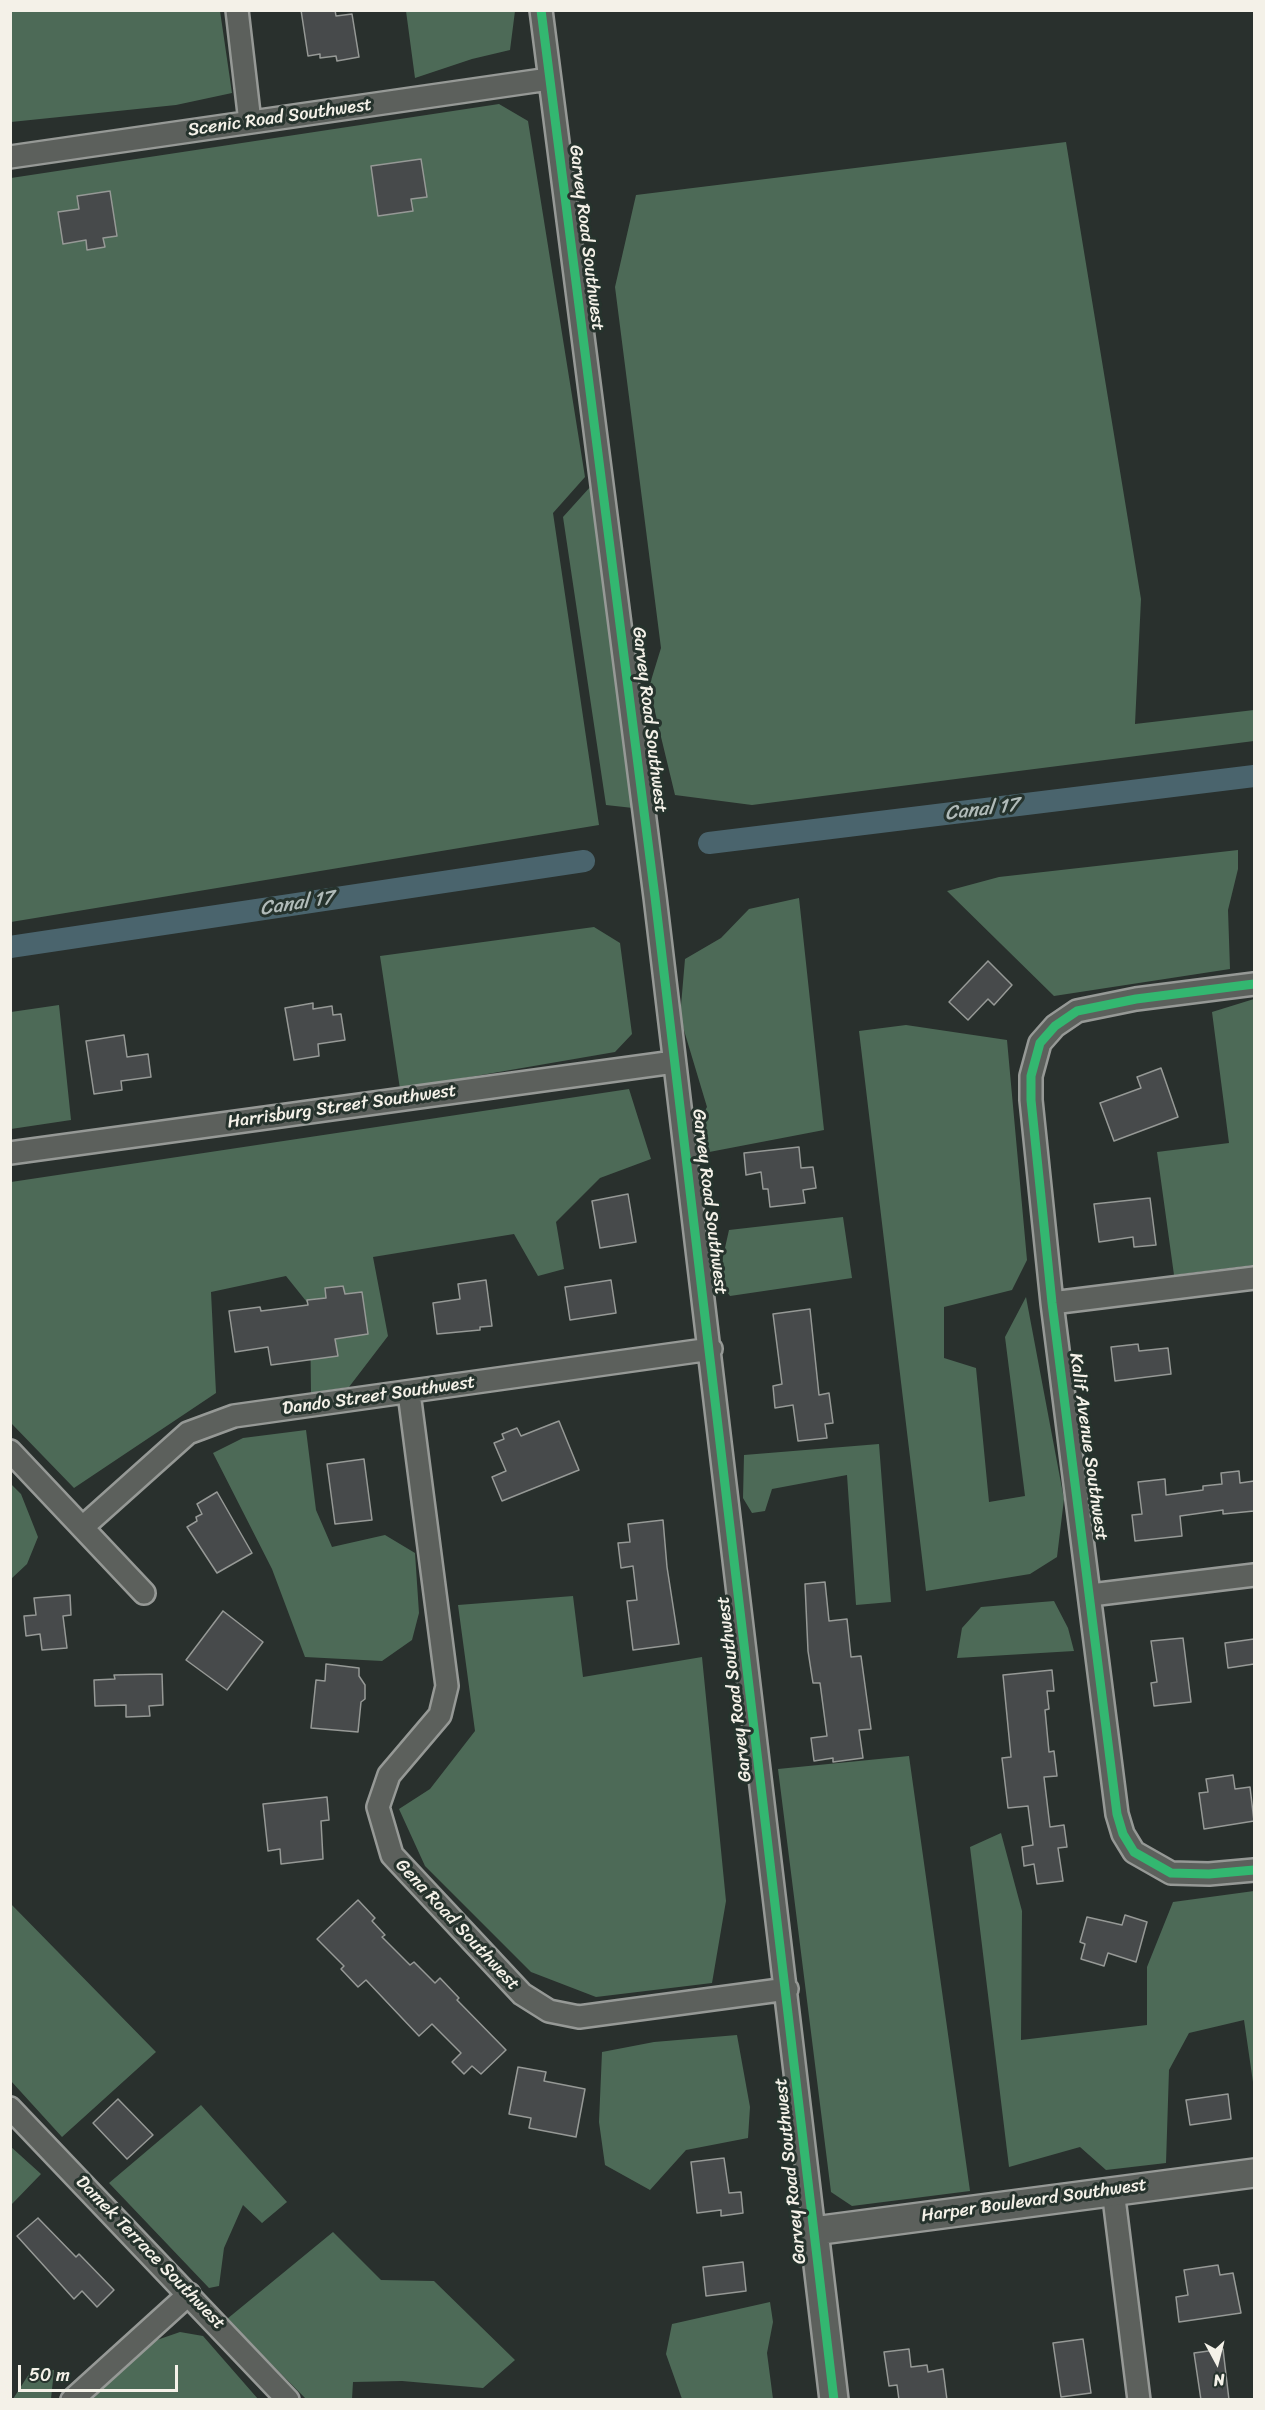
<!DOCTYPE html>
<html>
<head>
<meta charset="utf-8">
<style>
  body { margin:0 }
  #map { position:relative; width:1265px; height:2410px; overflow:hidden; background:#29302d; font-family:Sriracha,sans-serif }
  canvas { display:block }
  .frame { position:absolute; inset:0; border:12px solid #f4f1e8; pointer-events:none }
  .north { position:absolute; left:1187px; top:2332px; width:60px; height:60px; -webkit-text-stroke:4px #26332d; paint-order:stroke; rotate:173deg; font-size:16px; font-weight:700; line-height:24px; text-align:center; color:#f4f1e8 }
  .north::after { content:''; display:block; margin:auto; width:21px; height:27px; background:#f4f1e8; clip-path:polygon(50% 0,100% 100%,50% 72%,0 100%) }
  .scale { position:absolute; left:18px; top:2365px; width:160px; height:27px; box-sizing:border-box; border:3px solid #f4f1e8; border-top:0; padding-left:8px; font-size:18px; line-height:21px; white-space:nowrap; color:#f4f1e8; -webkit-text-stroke:4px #26332d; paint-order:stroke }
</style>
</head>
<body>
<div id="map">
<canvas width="1265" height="2410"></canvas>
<div class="frame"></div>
<div class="north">N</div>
<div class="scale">50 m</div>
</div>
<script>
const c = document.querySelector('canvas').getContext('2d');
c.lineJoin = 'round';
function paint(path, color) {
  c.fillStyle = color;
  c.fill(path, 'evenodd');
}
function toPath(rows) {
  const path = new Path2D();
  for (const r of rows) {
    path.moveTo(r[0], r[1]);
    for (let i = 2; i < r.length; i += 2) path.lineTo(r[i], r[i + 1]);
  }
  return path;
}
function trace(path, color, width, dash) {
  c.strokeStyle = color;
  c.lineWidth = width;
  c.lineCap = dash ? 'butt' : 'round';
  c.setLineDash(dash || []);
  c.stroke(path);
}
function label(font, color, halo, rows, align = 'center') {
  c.font = font + ' Sriracha,sans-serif';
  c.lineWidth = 6;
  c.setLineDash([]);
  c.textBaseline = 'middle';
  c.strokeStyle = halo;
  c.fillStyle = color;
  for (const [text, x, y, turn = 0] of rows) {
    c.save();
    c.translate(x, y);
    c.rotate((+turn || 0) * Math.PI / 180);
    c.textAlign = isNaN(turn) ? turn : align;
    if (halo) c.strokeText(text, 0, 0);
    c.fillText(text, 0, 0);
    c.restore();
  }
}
paint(toPath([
  [10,11,220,11,232,93,176,105,11,122],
  [406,11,515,11,510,50,472,59,415,78],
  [499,104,528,121,585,477,553,513,599,825,11,922,11,178],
  [1066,142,1141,599,1135,724,1254,710,1254,741,752,805,675,795,649,687,661,648,615,287,636,195],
  [591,486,633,808,606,805,563,517],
  [1238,850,1238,869,1228,910,1230,969,1054,996,947,891,999,877],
  [799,898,824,1130,704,1153,699,1121,707,1107,680,1017,685,959,721,938,749,909],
  [594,927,620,943,632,1034,615,1052,400,1089,380,956],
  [1254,999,1254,1265,1174,1275,1157,1152,1229,1143,1212,1012],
  [59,1005,71,1120,11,1129,11,1012],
  [906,1025,1007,1040,1027,1260,1012,1290,944,1307,944,1358,976,1368,989,1502,1025,1496,1005,1337,1026,1297,1064,1499,1057,1557,1030,1574,926,1591,859,1031],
  [629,1089,651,1159,600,1178,556,1222,564,1269,538,1276,514,1234,373,1257,388,1336,349,1387,311,1393,310,1306,286,1276,211,1292,216,1393,74,1488,11,1423,11,1182],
  [843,1217,852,1278,730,1296,718,1279,729,1230],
  [306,1430,316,1510,332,1547,385,1535,415,1553,419,1613,412,1640,382,1661,305,1657,272,1569,213,1453,243,1438],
  [879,1444,891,1602,856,1605,847,1475,772,1489,765,1511,752,1513,743,1498,744,1455],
  [11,1484,21,1494,38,1537,27,1564,11,1579],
  [573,1596,583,1677,702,1657,726,1901,712,1983,596,1997,531,1972,425,1866,399,1809,430,1789,475,1731,458,1605],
  [1054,1601,1068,1628,1074,1651,957,1658,962,1628,981,1607],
  [909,1756,970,2191,852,2206,831,2192,778,1769],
  [1001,1833,1022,1911,1021,2040,1147,2025,1147,1967,1173,1902,1254,1891,1254,2089,1244,2020,1189,2033,1169,2070,1166,2163,1106,2170,1080,2147,1009,2167,970,1847],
  [10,1903,156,2052,62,2137,11,2081],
  [737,2035,750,2107,748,2138,686,2150,650,2190,605,2165,599,2122,602,2052,654,2042],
  [201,2105,287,2202,262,2223,243,2205,224,2248,219,2286,209,2288,109,2183],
  [10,2146,41,2174,11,2205,10,2205],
  [333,2232,381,2280,434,2281,515,2360,483,2388,402,2381,353,2382,352,2399,306,2399,227,2319],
  [770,2302,773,2322,767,2353,773,2399,682,2399,666,2354,672,2324],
  [180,2332,203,2336,258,2399,91,2399,154,2341],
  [54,2370,51,2399,13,2399,29,2374]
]), '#4d6a57');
trace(toPath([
  [709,843,1254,776],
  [10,947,584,861]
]), '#4a646d', 22);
const building = toPath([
  [301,10,335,10,336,16,352,14,359,57,337,61,336,56,320,58,320,54,308,56,301,10],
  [421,159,427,197,411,199,413,211,378,216,371,166,421,159],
  [110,191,117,236,103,238,105,247,87,250,86,240,63,244,58,212,79,209,77,196,110,191],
  [988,961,1012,985,994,1005,988,999,968,1020,949,1002,988,961],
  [313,1003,313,1009,332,1006,333,1015,341,1014,345,1040,318,1044,319,1056,294,1060,285,1008,313,1003],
  [124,1035,127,1057,148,1054,151,1077,121,1081,122,1090,94,1094,86,1041,124,1035],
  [1161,1068,1178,1117,1114,1141,1100,1103,1141,1088,1137,1077,1161,1068],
  [799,1147,801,1168,813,1167,816,1188,803,1190,805,1203,770,1207,768,1189,763,1189,761,1172,746,1175,744,1153,799,1147],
  [628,1194,636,1242,600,1248,592,1201,628,1194],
  [1150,1198,1156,1245,1134,1247,1133,1237,1099,1242,1094,1204,1150,1198],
  [486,1280,492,1326,480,1327,480,1330,437,1334,433,1303,460,1299,458,1284,486,1280],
  [611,1280,616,1313,570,1320,565,1287,611,1280],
  [343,1286,345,1294,362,1292,368,1334,335,1339,338,1356,271,1365,268,1347,235,1352,229,1311,260,1307,261,1311,308,1305,307,1300,326,1298,325,1288,343,1286],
  [810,1309,819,1395,829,1393,833,1423,825,1424,827,1438,798,1441,793,1405,775,1408,773,1386,782,1384,773,1314,810,1309],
  [1138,1344,1139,1351,1168,1348,1171,1374,1115,1381,1111,1347,1138,1344],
  [559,1421,579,1470,502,1501,492,1477,506,1471,494,1443,504,1439,502,1434,517,1428,521,1436,559,1421],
  [364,1459,372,1520,335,1524,327,1464,364,1459],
  [1239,1471,1240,1483,1254,1481,1254,1511,1223,1514,1223,1510,1180,1516,1182,1536,1135,1541,1132,1515,1142,1514,1138,1482,1165,1479,1166,1495,1203,1490,1203,1486,1222,1484,1221,1473,1239,1471],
  [217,1492,252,1553,217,1573,187,1527,197,1521,196,1517,202,1514,197,1504,217,1492],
  [663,1520,667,1567,679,1644,633,1650,627,1601,637,1600,633,1566,621,1568,618,1543,630,1542,628,1524,663,1520],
  [825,1582,829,1621,847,1619,851,1657,861,1656,871,1729,859,1730,863,1758,833,1762,833,1758,814,1761,811,1738,827,1736,820,1683,813,1683,808,1651,805,1584,825,1582],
  [70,1595,71,1615,63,1616,67,1648,42,1650,40,1634,26,1636,24,1616,36,1615,34,1598,70,1595],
  [223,1611,263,1642,227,1690,186,1660,223,1611],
  [1183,1638,1191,1702,1154,1706,1151,1683,1157,1682,1151,1641,1183,1638],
  [1254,1639,1254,1664,1228,1668,1225,1643,1254,1639],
  [326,1664,359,1668,359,1676,365,1685,365,1699,361,1702,358,1732,311,1728,316,1680,325,1681,326,1664],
  [1052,1670,1054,1691,1047,1691,1049,1709,1045,1710,1049,1752,1054,1751,1057,1776,1044,1777,1050,1827,1064,1825,1067,1847,1058,1848,1063,1881,1037,1884,1034,1864,1024,1866,1022,1847,1033,1845,1028,1806,1008,1808,1002,1758,1011,1757,1003,1675,1052,1670],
  [162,1674,163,1705,149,1706,150,1716,126,1717,126,1705,95,1706,94,1680,115,1679,114,1675,162,1674],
  [1233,1775,1235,1789,1250,1787,1254,1821,1204,1829,1199,1793,1208,1792,1206,1779,1233,1775],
  [327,1797,329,1820,321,1821,323,1859,281,1864,280,1849,268,1851,263,1804,327,1797],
  [358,1900,375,1918,372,1921,385,1935,382,1937,410,1965,414,1962,435,1983,440,1978,459,1998,457,2000,506,2050,481,2074,472,2066,464,2074,452,2062,461,2053,432,2024,419,2036,366,1980,358,1987,341,1969,344,1966,317,1939,358,1900],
  [1125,1915,1147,1922,1136,1962,1108,1953,1104,1966,1081,1959,1085,1944,1080,1942,1087,1917,1122,1925,1125,1915],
  [518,2067,546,2072,544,2081,585,2089,576,2137,529,2128,531,2118,509,2114,518,2067],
  [1228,2094,1231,2119,1190,2125,1186,2100,1228,2094],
  [118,2099,153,2135,127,2159,93,2123,118,2099],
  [724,2158,729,2193,741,2192,743,2213,721,2216,721,2210,697,2213,691,2162,724,2158],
  [38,2218,76,2257,79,2254,114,2290,97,2307,82,2291,74,2299,17,2236,38,2218],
  [743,2262,746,2291,706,2296,703,2267,743,2262],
  [1218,2265,1220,2275,1233,2273,1241,2313,1179,2322,1176,2297,1188,2295,1184,2270,1218,2265],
  [1083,2339,1091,2393,1061,2397,1053,2343,1083,2339],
  [909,2349,911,2367,927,2365,928,2372,943,2369,947,2400,899,2400,897,2385,889,2386,884,2352,909,2349],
  [1223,2349,1229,2400,1201,2400,1194,2353,1223,2349]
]);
paint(building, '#474a4b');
trace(building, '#969996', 1.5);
const minor = toPath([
  [237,10,250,122],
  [541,10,655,897,814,2231],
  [10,157,549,79],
  [1254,984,1136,999,1077,1011,1055,1026,1040,1043,1031,1076,1031,1100,1052,1303,1117,1814,1123,1834,1134,1852,1171,1873,1209,1874,1254,1870],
  [10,1153,674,1062],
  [1052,1303,1254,1278],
  [409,1393,447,1686,440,1715,389,1775,378,1807,392,1855,522,1994,549,2011,579,2017,787,1989],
  [10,1451,144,1593],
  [84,1526,188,1433,234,1416,711,1349],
  [1091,1595,1254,1575],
  [10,2108,288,2400],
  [1113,2190,1139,2400],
  [72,2400,189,2294]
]);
const tertiary = toPath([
  [834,2400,814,2231,1254,2173]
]);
trace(minor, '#969996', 26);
trace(tertiary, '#969996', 32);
trace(minor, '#5c605c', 21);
trace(tertiary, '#5c605c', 27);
trace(toPath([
  [541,10,655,897,834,2400],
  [1254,984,1136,999,1077,1011,1055,1026,1040,1043,1031,1076,1031,1100,1052,1303,1117,1814,1123,1834,1134,1852,1171,1873,1209,1874,1254,1870]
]), '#33b770', 9);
label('18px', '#f4f1e8', '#26332d', [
  ["Scenic Road Southwest",280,118,-8],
  ["Garvey Road Southwest",586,238,83],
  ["Garvey Road Southwest",649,720,83],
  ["Harrisburg Street Southwest",342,1107,-8],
  ["Garvey Road Southwest",709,1202,83],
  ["Dando Street Southwest",379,1396,-8],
  ["Kalif Avenue Southwest",1088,1447,82],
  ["Garvey Road Southwest",735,1689,-97],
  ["Gena Road Southwest",457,1925,47],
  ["Garvey Road Southwest",791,2171,-96],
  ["Harper Boulevard Southwest",1034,2201,-8],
  ["Damek Terrace Southwest",150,2253,46]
]);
label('italic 20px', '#b1bbb9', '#26332d', [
  ["Canal 17",982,810,-7],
  ["Canal 17",297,904,-9]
]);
</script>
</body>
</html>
